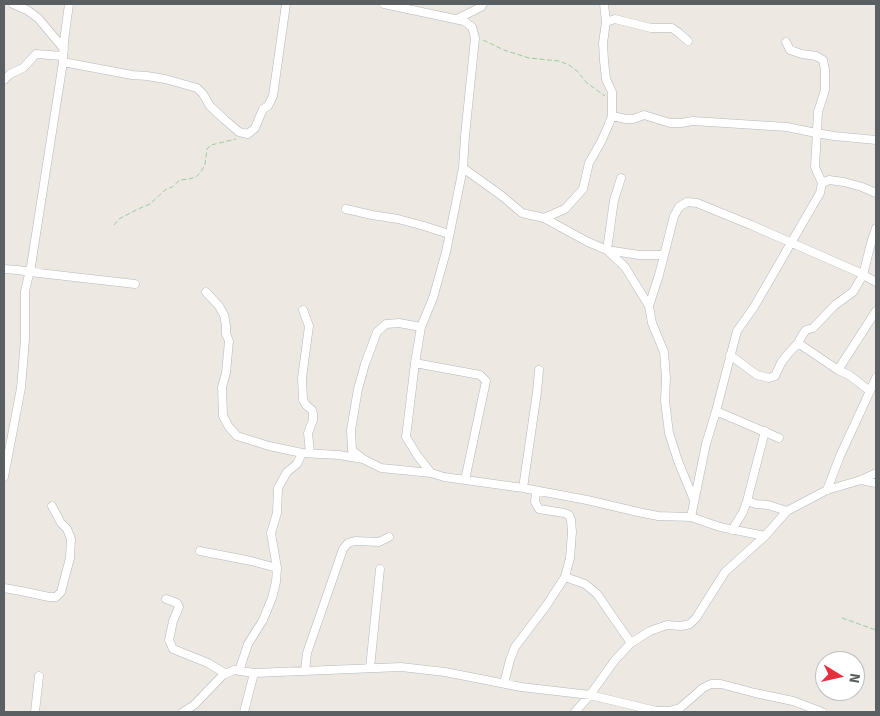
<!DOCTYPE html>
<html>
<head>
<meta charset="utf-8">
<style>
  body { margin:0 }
  #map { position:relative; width:880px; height:716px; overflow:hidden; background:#ede9e2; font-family:Signika,sans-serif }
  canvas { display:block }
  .frame { position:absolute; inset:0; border:5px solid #5a5f62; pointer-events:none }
  .north { position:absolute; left:815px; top:651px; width:50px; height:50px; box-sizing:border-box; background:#fff; border:1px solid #bdbfc0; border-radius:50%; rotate:99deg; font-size:14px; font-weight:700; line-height:20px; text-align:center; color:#5a5f62 }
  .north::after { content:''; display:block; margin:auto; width:18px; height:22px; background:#e52f3d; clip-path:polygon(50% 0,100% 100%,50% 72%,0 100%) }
</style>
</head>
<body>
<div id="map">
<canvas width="880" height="716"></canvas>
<div class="frame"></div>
<div class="north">N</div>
</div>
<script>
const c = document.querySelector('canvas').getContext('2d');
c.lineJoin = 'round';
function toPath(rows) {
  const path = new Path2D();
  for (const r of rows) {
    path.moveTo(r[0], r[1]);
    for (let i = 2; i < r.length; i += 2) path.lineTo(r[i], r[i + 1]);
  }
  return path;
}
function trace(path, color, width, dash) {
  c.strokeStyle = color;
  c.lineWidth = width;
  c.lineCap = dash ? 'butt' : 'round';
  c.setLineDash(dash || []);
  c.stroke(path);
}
const street = toPath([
  [13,4,27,10,38,18,64,49],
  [384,4,464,21,472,27,475,38,465,136,463,168,446,252,433,298,421,327,415,363,406,437,417,455,431,473,444,477,523,488,587,500,638,512,658,516,691,517,720,527,765,536],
  [457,19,481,7,483,4],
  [606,22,615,19,651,28,672,28,679,33,688,41],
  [786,42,790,50,802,54,816,56,823,60,825,70,825,90,818,112,815,167,822,183],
  [63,62,132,75,147,76,165,79,197,88,203,94,210,106,225,120,239,132,248,134,255,128,263,109,268,106,273,96,286,4],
  [4,80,10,74,23,68,36,54,63,56],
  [612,116,626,119,633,119,644,115,670,123,681,123,693,121,787,127,816,133,834,136,876,140],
  [463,168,502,196,522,213,544,218,588,242,607,250,625,267,649,306,652,323,664,352,666,378,665,401,669,433,678,461,694,500],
  [621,178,614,200,607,250,639,255,664,255],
  [346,209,372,215,398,219,424,226,449,234],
  [544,218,565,209,583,189,589,163,601,142,609,124,612,116,612,92,606,79,604,61,603,43,606,22,604,4],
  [4,269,18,270,30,272,135,284],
  [206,292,219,306,224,315,226,326,226,334,229,341,226,373,222,387,223,416,229,427,237,436,269,446,302,453,339,455,363,459],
  [649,306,659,275,674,216,679,207,687,202,697,203,751,225,858,272,876,282],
  [303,310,309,326,302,378,303,400,306,405,312,410,313,414,313,420,308,433,310,453],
  [421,327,399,323,386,324,377,332,365,364,358,389,351,430,352,450,363,459,381,468,431,473],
  [798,343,838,370,849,375,870,391],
  [730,355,757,375,769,378,775,376,781,363,787,355,798,343,803,334,806,330,813,328,835,305,853,292,863,275,871,243,876,228],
  [415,363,480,375,486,381,465,480],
  [838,370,876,311],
  [716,411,779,438],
  [4,477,21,388,25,339,25,291,31,266,63,62,64,41,69,4],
  [861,480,876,483],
  [523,488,537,392,539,370],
  [827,490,840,456,876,378],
  [747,501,756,504,768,505,787,511],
  [691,517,706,444,716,411,737,331,754,307,791,243,820,193,822,183,829,180,844,182,862,187,876,193],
  [732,530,743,512,747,501,765,431],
  [200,551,251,561,277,568],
  [565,577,585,584,597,594,631,643],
  [4,588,21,591,49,597,56,597,61,592,70,558,71,539,67,529,61,523,52,506],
  [166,599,177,603,179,607,173,621,169,640,173,649,208,663,226,674],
  [370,668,380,569],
  [239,671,248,644,263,620,272,598,276,582,277,568,271,533,277,513,278,488,287,472,297,464,302,453],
  [305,671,307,653,343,549,348,543,355,541,379,542,389,537],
  [504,683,510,660,515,647,546,606,565,577,570,558,572,532,571,520,569,515,564,513,539,509,535,502,536,491],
  [35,712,39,676],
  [183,712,194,705,223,675,234,670,254,673,401,667,445,672,521,687,590,695,656,711,669,711,680,708,703,688,711,684,721,684,755,693,793,701,822,712],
  [244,712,254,673],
  [575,712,590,695,615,660,631,643,650,631,667,625,681,626,690,624,696,618,725,572,765,536,787,511,827,490,861,480,876,473]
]);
trace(street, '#b2b6b9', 9);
trace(toPath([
  [483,40,504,50,529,58,559,61,569,65,577,71,587,83,605,96],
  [114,225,119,219,138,209,150,204,165,190,172,187,180,180,189,179,196,177,201,172,205,164,207,149,211,145,236,139],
  [842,618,876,630]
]), '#9bcaa0', 1, [5, 2.5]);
trace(street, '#fff', 8);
</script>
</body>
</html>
